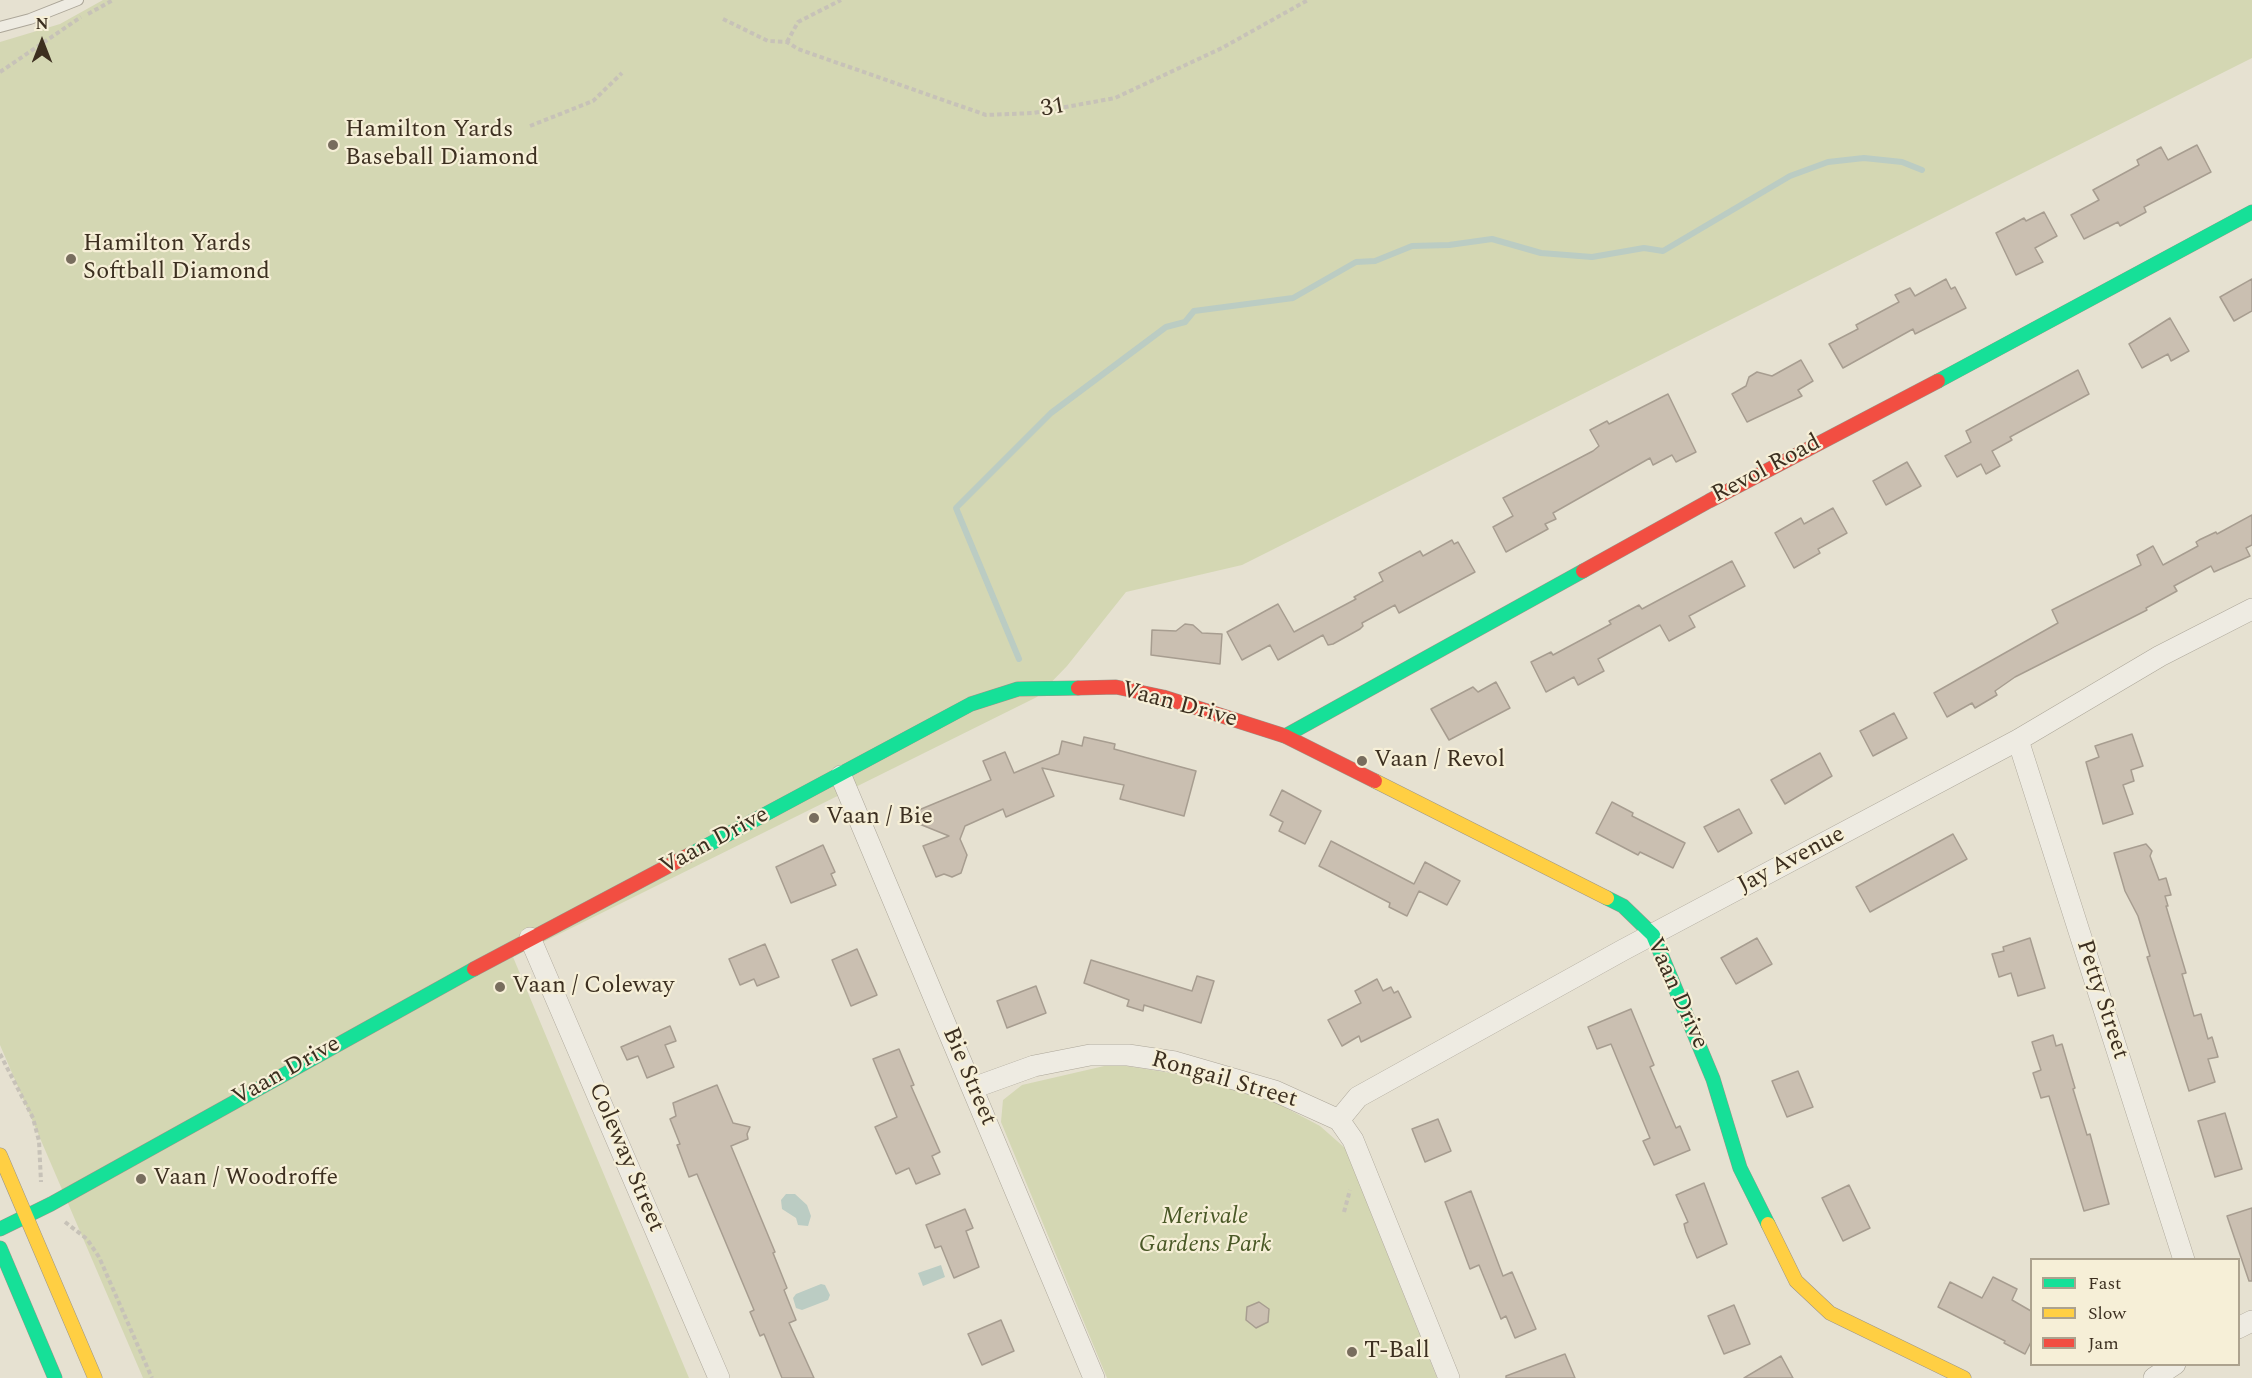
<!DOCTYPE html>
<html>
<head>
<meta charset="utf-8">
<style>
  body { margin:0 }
  #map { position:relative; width:2252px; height:1378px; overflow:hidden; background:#e6e1d1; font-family:Spectral,serif }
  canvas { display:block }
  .legend { position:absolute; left:2030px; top:1258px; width:210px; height:108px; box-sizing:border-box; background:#f6efd7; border:2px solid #aca28e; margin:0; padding:8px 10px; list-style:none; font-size:18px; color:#3c2f20 }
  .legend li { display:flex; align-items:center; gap:12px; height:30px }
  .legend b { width:30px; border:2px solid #aca28e }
  .north { position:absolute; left:12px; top:12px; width:60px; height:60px; -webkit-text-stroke:4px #f6efd7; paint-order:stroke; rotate:0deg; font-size:16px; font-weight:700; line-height:24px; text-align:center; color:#3c2f20 }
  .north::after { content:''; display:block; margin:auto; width:21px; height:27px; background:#3c2f20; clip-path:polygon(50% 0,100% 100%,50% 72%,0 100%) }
</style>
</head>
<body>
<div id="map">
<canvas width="2252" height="1378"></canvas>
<ul class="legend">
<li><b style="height:8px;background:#16e098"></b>Fast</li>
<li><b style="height:8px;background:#ffcf43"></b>Slow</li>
<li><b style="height:8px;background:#f24e42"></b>Jam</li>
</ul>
<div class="north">N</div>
</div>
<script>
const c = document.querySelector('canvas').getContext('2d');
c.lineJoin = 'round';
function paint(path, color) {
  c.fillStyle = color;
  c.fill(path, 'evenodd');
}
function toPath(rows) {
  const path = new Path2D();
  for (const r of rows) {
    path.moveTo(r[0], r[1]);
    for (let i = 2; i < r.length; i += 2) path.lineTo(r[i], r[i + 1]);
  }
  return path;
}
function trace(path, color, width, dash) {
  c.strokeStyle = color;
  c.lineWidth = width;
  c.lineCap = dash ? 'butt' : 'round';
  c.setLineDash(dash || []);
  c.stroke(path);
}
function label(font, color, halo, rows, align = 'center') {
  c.font = font + ' Spectral,serif';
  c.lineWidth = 4.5;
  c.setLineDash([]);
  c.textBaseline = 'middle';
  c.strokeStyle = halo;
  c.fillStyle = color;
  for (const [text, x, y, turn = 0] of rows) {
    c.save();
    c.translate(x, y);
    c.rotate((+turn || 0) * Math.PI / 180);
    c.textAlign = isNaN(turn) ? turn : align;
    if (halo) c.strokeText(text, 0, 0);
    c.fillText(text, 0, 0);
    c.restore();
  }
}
paint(toPath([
  [103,0,2252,0,2252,58,1242,565,1126,592,1067,666,1037,697,513,957,689,1378,143,1378,0,1045,0,42,60,24],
  [1113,1064,1190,1076,1271,1100,1320,1126,1345,1148,1437,1378,1107,1378,1001,1122,1003,1100,1022,1085]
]), '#d4d7b3');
paint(toPath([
  [786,1194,795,1194,807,1205,811,1216,808,1226,798,1225,796,1218,782,1209,781,1200],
  [941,1265,945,1277,923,1286,918,1273],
  [821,1284,825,1285,830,1295,828,1300,802,1310,796,1308,793,1298,796,1294]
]), '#bbccc3');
trace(toPath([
  [1019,659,956,508,1051,413,1166,327,1185,322,1194,311,1293,298,1356,262,1375,261,1412,246,1449,245,1492,239,1541,253,1592,257,1644,248,1663,251,1790,176,1828,162,1864,158,1902,162,1922,170]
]), '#bbccc3', 6);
const building = toPath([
  [2197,145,2211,172,2144,207,2146,212,2120,226,2118,222,2084,239,2071,215,2099,200,2093,190,2139,165,2137,160,2161,147,2168,160,2197,145],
  [2044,212,2057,236,2035,248,2043,262,2016,275,1996,233,2024,218,2026,221,2044,212],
  [1946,279,1951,289,1955,287,1966,308,1915,334,1913,329,1843,368,1829,344,1858,329,1856,325,1899,302,1895,295,1910,288,1915,296,1946,279],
  [2252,279,2252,311,2234,321,2220,297,2252,279],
  [2170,318,2189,351,2171,361,2168,354,2142,368,2129,344,2170,318],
  [1801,360,1813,381,1798,390,1802,396,1747,422,1732,394,1746,386,1749,377,1757,372,1772,376,1801,360],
  [2078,370,2089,394,2010,437,2012,440,1992,451,2000,466,1986,474,1981,464,1957,477,1945,456,1971,442,1966,431,2078,370],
  [1668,394,1696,452,1676,462,1672,455,1653,465,1650,458,1553,513,1556,519,1545,524,1548,529,1506,552,1493,527,1513,516,1503,498,1593,451,1599,446,1590,430,1607,421,1609,424,1668,394],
  [1907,462,1921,486,1886,505,1873,481,1907,462],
  [1833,508,1847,533,1818,549,1820,553,1794,568,1775,533,1801,518,1804,524,1833,508],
  [2252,515,2252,545,2246,548,2250,556,2214,572,2211,566,2174,586,2177,591,2146,608,2147,610,2015,677,1995,691,1997,695,1975,708,1972,703,1947,717,1934,693,2058,623,2052,610,2141,565,2137,555,2153,546,2163,565,2198,546,2196,542,2199,540,2216,532,2217,534,2252,515],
  [1452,540,1454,544,1458,542,1475,572,1399,613,1395,605,1362,623,1363,626,1360,629,1333,644,1328,645,1323,635,1278,660,1270,645,1242,660,1227,632,1278,604,1294,632,1356,599,1354,597,1383,581,1379,573,1420,551,1423,556,1452,540],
  [1732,561,1745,586,1689,616,1695,627,1669,641,1660,625,1598,659,1604,671,1578,685,1574,677,1546,692,1531,662,1551,652,1553,655,1611,624,1609,621,1639,605,1642,609,1732,561],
  [1185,624,1193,625,1202,633,1222,634,1220,664,1151,655,1152,630,1176,631,1185,624],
  [1496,682,1510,708,1449,740,1431,709,1473,687,1478,692,1496,682],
  [1894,713,1907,738,1873,756,1860,731,1894,713],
  [2132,734,2143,766,2131,770,2134,781,2123,785,2133,814,2103,824,2086,762,2099,757,2095,746,2132,734],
  [1084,737,1115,744,1114,749,1196,771,1184,816,1120,799,1124,785,1042,768,1054,796,1006,817,1003,809,965,826,960,839,967,855,961,873,952,877,944,874,936,877,923,846,949,836,902,817,991,780,983,761,1005,752,1014,773,1059,754,1062,741,1082,746,1084,737],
  [1820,753,1832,776,1785,804,1771,780,1820,753],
  [1282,790,1321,811,1305,844,1279,831,1283,822,1270,815,1282,790],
  [1612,802,1633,813,1632,816,1685,843,1673,868,1640,852,1638,855,1596,833,1612,802],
  [1739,809,1752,833,1718,852,1704,827,1739,809],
  [1953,834,1967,859,1870,912,1856,887,1953,834],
  [1331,841,1414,884,1425,862,1460,881,1447,905,1419,891,1407,916,1389,907,1390,903,1319,866,1331,841],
  [2146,844,2152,851,2150,856,2159,880,2166,878,2171,895,2165,896,2168,906,2166,906,2186,973,2182,974,2194,1016,2201,1014,2208,1039,2212,1037,2218,1057,2208,1059,2215,1082,2189,1091,2147,957,2150,956,2138,916,2125,891,2114,853,2146,844],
  [823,845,835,872,831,874,836,885,791,903,776,867,823,845],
  [1757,938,1772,964,1736,984,1721,958,1757,938],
  [2030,938,2045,988,2018,996,2011,973,1999,977,1992,954,2004,951,2003,947,2030,938],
  [765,944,779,977,757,986,754,979,740,985,729,959,765,944],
  [857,949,877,995,851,1006,832,960,857,949],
  [1091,960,1192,991,1197,976,1214,981,1201,1023,1144,1005,1143,1011,1127,1006,1129,1000,1084,983,1091,960],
  [1377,979,1383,991,1391,987,1394,993,1398,991,1411,1017,1361,1042,1359,1036,1342,1046,1328,1020,1361,1003,1355,991,1377,979],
  [1036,986,1046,1013,1007,1028,997,1001,1036,986],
  [1631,1009,1654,1065,1650,1067,1676,1128,1680,1126,1690,1150,1654,1165,1643,1141,1650,1138,1611,1044,1597,1049,1588,1027,1631,1009],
  [670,1026,676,1041,665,1045,674,1067,647,1078,638,1056,627,1060,621,1047,670,1026],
  [2053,1035,2056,1046,2062,1044,2075,1088,2073,1089,2087,1135,2090,1134,2109,1204,2084,1211,2049,1096,2041,1098,2033,1073,2041,1070,2032,1042,2053,1035],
  [899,1049,914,1085,911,1086,940,1152,932,1156,940,1174,916,1184,909,1168,896,1174,875,1127,897,1117,873,1059,899,1049],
  [1798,1071,1813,1107,1787,1117,1772,1081,1798,1071],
  [717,1085,733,1123,750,1127,747,1134,748,1139,731,1146,775,1252,773,1253,787,1288,784,1290,796,1320,789,1323,814,1378,782,1378,764,1334,760,1336,750,1312,754,1310,697,1174,689,1177,677,1145,680,1144,670,1119,676,1116,673,1103,717,1085],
  [2225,1113,2242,1169,2215,1177,2198,1121,2225,1113],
  [1438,1119,1451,1151,1425,1162,1412,1129,1438,1119],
  [1704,1183,1727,1244,1697,1258,1686,1232,1684,1224,1688,1222,1676,1195,1704,1183],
  [1849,1185,1870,1228,1843,1241,1822,1198,1849,1185],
  [1471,1191,1503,1276,1512,1272,1536,1329,1515,1338,1506,1316,1501,1319,1479,1265,1470,1269,1445,1202,1471,1191],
  [2252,1208,2252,1281,2249,1281,2227,1216,2252,1208],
  [965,1209,973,1228,966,1231,979,1267,954,1278,941,1246,935,1248,926,1225,965,1209],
  [1993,1277,2017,1289,2012,1300,2031,1311,2031,1342,2025,1354,2004,1343,2005,1341,1938,1307,1950,1282,1982,1298,1993,1277],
  [1259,1302,1269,1309,1268,1322,1256,1328,1246,1320,1247,1307,1259,1302],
  [1734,1305,1750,1344,1724,1354,1708,1316,1734,1305],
  [1001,1320,1014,1351,982,1365,968,1334,1001,1320],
  [1565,1354,1575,1378,1506,1378,1506,1376,1565,1354],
  [1781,1356,1793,1378,1744,1378,1781,1356]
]);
paint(building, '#cabfb1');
trace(building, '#a79d90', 1.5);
const lane = toPath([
  [0,27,30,19,78,0]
]);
const street = toPath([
  [2018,740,2184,1260],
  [841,776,1094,1378],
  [530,938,719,1378],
  [973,1088,1034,1066,1090,1055,1128,1055,1175,1062,1275,1091,1339,1120,1353,1140,1449,1378],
  [1339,1120,1358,1097,1623,950,2018,740,2160,656,2252,609],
  [2238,1328,2252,1321],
  [2154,1378,2175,1364]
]);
const fast = toPath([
  [1938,381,2252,212],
  [1285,736,1583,571],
  [691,854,971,704,1018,689,1078,688],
  [1607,898,1623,906,1653,935,1713,1079,1740,1168,1768,1224],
  [0,1229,51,1204,474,969],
  [0,1248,55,1378]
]);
const slow = toPath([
  [1375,781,1607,898],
  [0,1155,95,1378],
  [1768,1224,1796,1281,1830,1313,1964,1378]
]);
const jam = toPath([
  [1583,571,1709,501,1938,381],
  [1078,688,1116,687,1163,697,1285,736,1375,781],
  [474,969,691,854]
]);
trace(lane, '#aca699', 12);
trace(street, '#aca699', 22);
trace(fast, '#9b9589', 15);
trace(slow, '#9b9589', 15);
trace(jam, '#9b9589', 15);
trace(toPath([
  [88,14,113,0],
  [723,19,768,41,787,42,798,49,986,115,1033,113,1115,98,1222,48,1308,0],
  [787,42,798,22,841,0],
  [0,72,81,17],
  [530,126,593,101,622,73],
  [0,1054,33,1118,39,1141,41,1182],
  [1344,1212,1350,1190],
  [65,1222,87,1239,99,1257,152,1378]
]), '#c7c2b8', 4, [4.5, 3]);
trace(lane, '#eeebe2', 10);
trace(street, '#eeebe2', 21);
trace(fast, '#16e098', 14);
trace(slow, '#ffcf43', 14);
trace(jam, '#f24e42', 14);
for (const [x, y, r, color] of [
  [333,145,6,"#786d5e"],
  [71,259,6,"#786d5e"],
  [1362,761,6,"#786d5e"],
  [814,818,6,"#786d5e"],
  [500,987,6,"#786d5e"],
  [141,1179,6,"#786d5e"],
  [1352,1352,6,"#786d5e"]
]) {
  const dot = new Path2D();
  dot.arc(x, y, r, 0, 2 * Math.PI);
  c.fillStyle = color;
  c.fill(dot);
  trace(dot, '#f6efd7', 2);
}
label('24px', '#3c2f20', '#f6efd7', [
  ["31",1053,109,-10],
  ["Revol Road",1767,470,-28],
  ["Vaan Drive",1179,706,15],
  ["Vaan Drive",715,842,-28],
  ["Jay Avenue",1792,861,-28],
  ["Vaan Drive",1676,994,66],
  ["Petty Street",2101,1000,72],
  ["Vaan Drive",287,1072,-29],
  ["Bie Street",968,1077,67],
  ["Rongail Street",1224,1081,16],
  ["Coleway Street",625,1158,67]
]);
label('24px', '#3c2f20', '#f6efd7', [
  ["Hamilton Yards",345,131],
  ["Baseball Diamond",345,159],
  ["Hamilton Yards",83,245],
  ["Softball Diamond",83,273],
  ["Vaan / Revol",1374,761],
  ["Vaan / Bie",826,818],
  ["Vaan / Coleway",512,987],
  ["Vaan / Woodroffe",153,1179],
  ["T-Ball",1364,1352]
], 'left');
label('italic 24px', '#495826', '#f6efd7', [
  ["Merivale",1205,1218],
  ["Gardens Park",1205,1246]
]);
</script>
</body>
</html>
